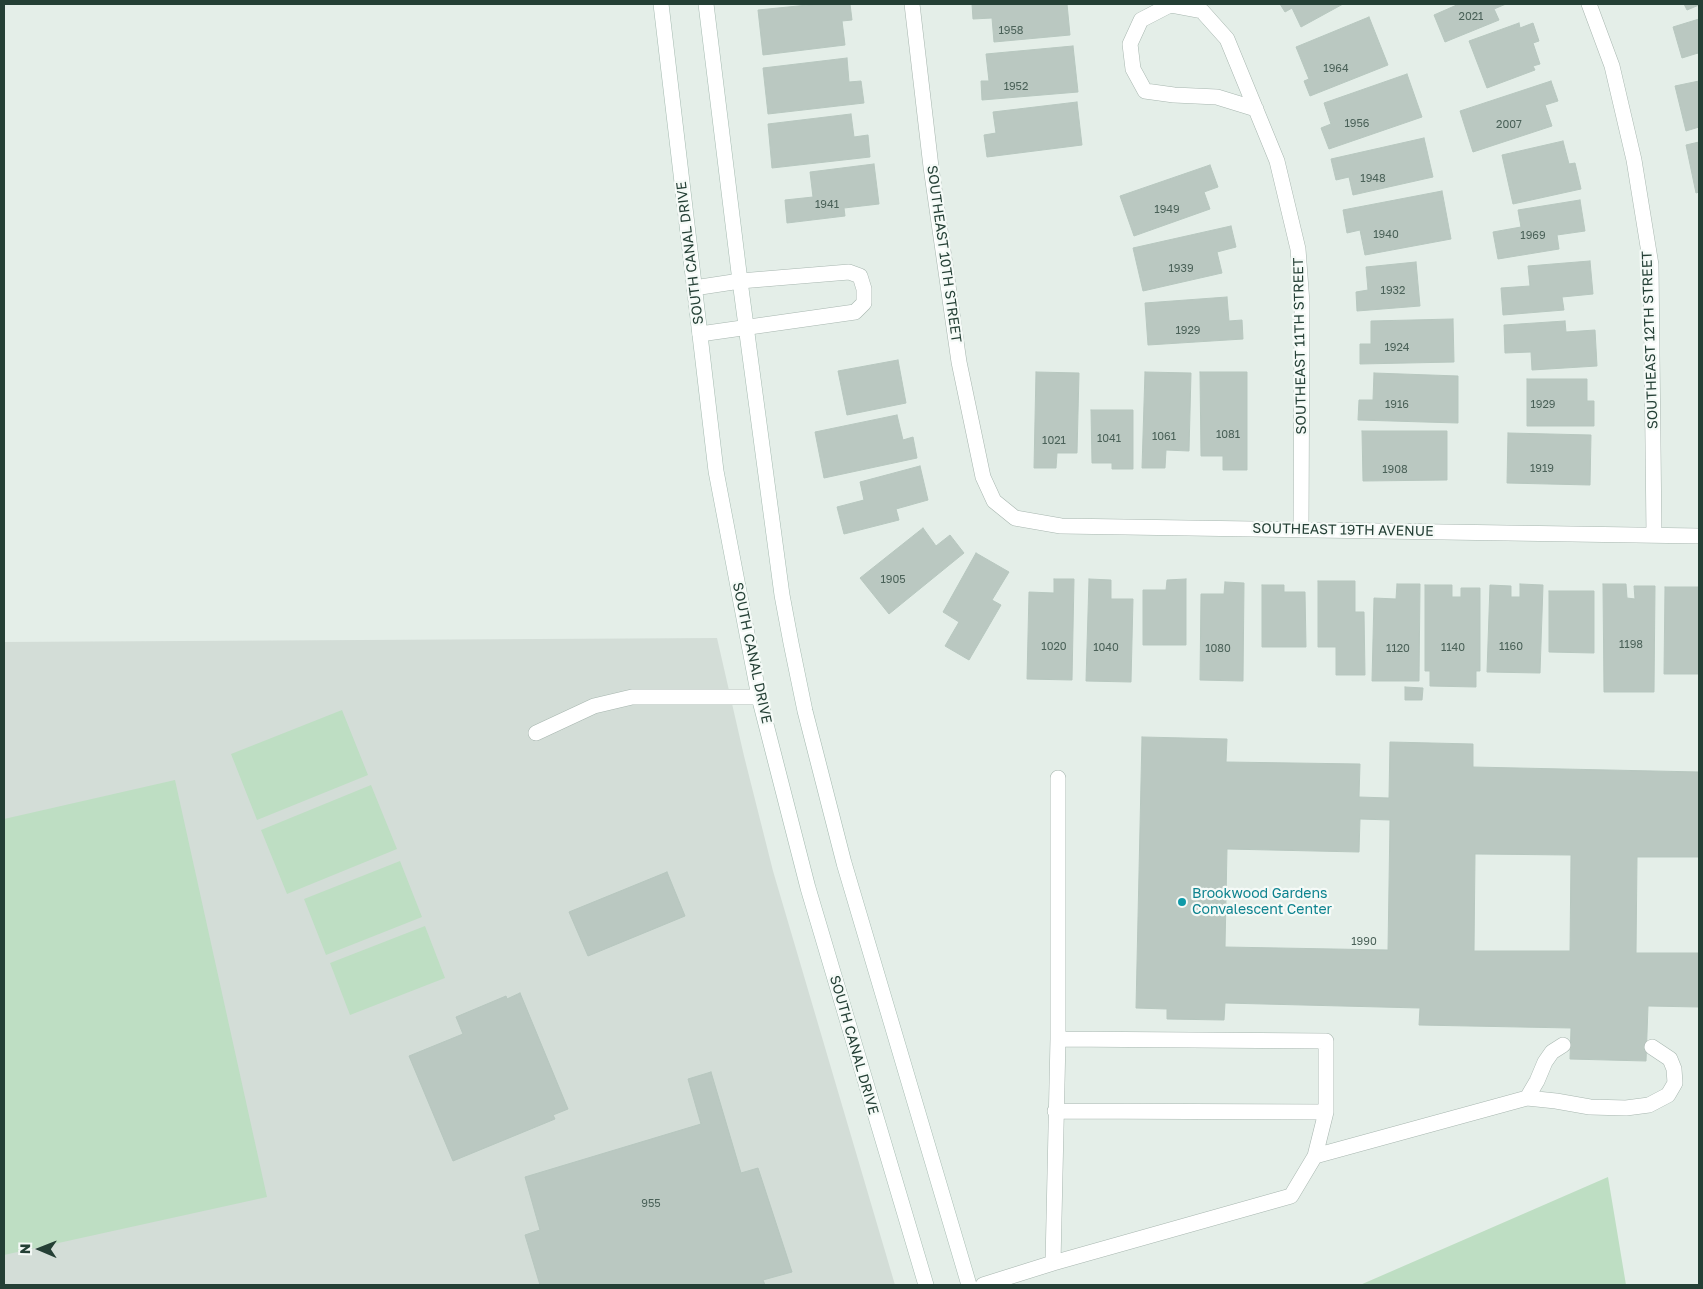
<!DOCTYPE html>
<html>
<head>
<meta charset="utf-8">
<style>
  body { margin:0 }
  #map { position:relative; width:1703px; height:1289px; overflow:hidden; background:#e4eee8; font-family:"Golos Text",sans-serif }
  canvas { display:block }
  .frame { position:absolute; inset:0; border:5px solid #243f35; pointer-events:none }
  .north { position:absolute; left:15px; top:1224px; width:50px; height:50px; -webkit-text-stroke:4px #f5faf7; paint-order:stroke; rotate:271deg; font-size:14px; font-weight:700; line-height:20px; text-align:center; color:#243f35 }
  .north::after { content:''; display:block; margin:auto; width:18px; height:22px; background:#243f35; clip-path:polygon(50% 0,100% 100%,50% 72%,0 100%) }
</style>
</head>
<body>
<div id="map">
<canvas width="1703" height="1289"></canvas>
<div class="frame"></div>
<div class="north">N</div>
</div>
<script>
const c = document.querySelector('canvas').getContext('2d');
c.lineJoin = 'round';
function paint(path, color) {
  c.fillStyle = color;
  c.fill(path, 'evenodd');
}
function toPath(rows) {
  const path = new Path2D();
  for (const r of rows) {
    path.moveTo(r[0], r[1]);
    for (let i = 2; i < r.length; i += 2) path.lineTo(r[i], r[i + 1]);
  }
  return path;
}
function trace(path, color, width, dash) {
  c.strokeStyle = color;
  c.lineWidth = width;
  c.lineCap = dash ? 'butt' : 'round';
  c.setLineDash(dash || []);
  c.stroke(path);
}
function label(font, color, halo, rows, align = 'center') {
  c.font = font + ' "Golos Text",sans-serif';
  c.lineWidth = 4.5;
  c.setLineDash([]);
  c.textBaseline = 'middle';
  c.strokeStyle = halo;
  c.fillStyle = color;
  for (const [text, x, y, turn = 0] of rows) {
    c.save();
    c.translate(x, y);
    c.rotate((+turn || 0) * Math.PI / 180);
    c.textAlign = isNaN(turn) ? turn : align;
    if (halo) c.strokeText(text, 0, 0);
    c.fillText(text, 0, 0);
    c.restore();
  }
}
paint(toPath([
  [717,638,744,756,773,871,895,1285,4,1285,4,642]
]), '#d3ddd7');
paint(toPath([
  [342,710,368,775,257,820,231,754],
  [175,780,267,1197,4,1255,4,819],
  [371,785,397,849,287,894,261,830],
  [400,861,422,917,326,955,304,899],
  [425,926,445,978,350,1015,330,963],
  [1608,1177,1626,1285,1360,1285]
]), '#bedec3');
const building = toPath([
  [818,4,850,4,852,20,842,21,845,45,763,55,758,10,818,4],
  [972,4,1067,4,1070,35,994,42,992,18,973,19,972,4],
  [1280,4,1343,4,1301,27,1292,8,1285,12,1280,4],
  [1459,4,1506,4,1494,9,1499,20,1445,42,1434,15,1459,4],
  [1684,4,1699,4,1699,5,1687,10,1684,4],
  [1369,17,1388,65,1310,96,1304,81,1309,79,1296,47,1369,17],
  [1699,19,1699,56,1698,53,1682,58,1673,27,1699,19],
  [1519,23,1520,28,1533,23,1539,41,1533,43,1540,64,1533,66,1535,70,1487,88,1469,41,1519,23],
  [1073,46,1078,92,982,100,981,81,989,81,986,54,1073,46],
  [847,58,849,82,861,81,864,103,768,114,763,68,847,58],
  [1407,74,1422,117,1329,149,1321,128,1331,124,1324,103,1407,74],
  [1551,81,1558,101,1545,105,1552,126,1473,152,1460,111,1551,81],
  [1699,81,1699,127,1686,131,1675,86,1699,81],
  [1077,102,1082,145,987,157,984,135,996,133,993,112,1077,102],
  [851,114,854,137,868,135,870,157,772,168,768,124,851,114],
  [1424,138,1433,177,1353,195,1349,177,1336,180,1331,159,1424,138],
  [1563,141,1569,164,1575,163,1581,189,1513,204,1502,155,1563,141],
  [1699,142,1699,192,1696,193,1686,145,1699,142],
  [874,164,879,204,844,208,845,216,787,223,785,200,813,197,810,172,874,164],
  [1210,165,1218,187,1204,192,1210,209,1134,236,1120,196,1210,165],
  [1442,191,1451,239,1365,255,1360,230,1347,233,1343,210,1442,191],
  [1580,200,1585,231,1557,235,1559,249,1498,259,1493,232,1521,227,1518,210,1580,200],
  [1231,226,1236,247,1217,252,1222,273,1143,291,1133,248,1231,226],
  [1590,261,1593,294,1562,297,1564,310,1503,315,1501,288,1530,286,1528,266,1590,261],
  [1416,262,1420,306,1357,311,1356,292,1368,290,1366,267,1416,262],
  [1227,297,1229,321,1242,320,1243,339,1148,345,1145,303,1227,297],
  [1453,319,1454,362,1360,364,1360,344,1371,344,1371,321,1453,319],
  [1565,321,1566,332,1595,330,1597,366,1532,370,1531,352,1505,353,1504,325,1565,321],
  [898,360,906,403,847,415,838,371,898,360],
  [1036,372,1079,373,1077,453,1057,453,1056,468,1034,468,1036,372],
  [1145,372,1191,373,1189,451,1166,450,1165,468,1142,468,1145,372],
  [1200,372,1247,372,1247,470,1223,470,1223,456,1201,456,1200,372],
  [1374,373,1458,376,1458,423,1358,420,1359,400,1373,400,1374,373],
  [1527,379,1587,379,1587,401,1594,401,1594,426,1527,426,1527,379],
  [1091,410,1133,410,1133,469,1112,469,1112,463,1092,463,1091,410],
  [897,415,903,440,913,437,917,458,824,478,815,432,897,415],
  [1362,431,1447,431,1447,480,1363,481,1362,431],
  [1508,433,1591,435,1590,485,1507,483,1508,433],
  [920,466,928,500,896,509,899,520,844,534,837,507,864,500,860,482,920,466],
  [923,528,936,546,950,535,964,553,889,614,860,578,923,528],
  [976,553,1009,572,992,600,1001,605,969,660,945,646,959,622,943,612,976,553],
  [1054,579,1074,579,1072,680,1027,679,1029,592,1054,593,1054,579],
  [1089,579,1111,580,1111,599,1133,599,1131,682,1086,681,1089,579],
  [1186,579,1186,645,1143,645,1143,590,1166,590,1167,580,1186,579],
  [1318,581,1355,581,1355,612,1364,612,1365,675,1336,675,1336,647,1318,647,1318,581],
  [1225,582,1244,583,1243,681,1200,680,1201,594,1224,594,1225,582],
  [1397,584,1420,584,1419,681,1372,681,1374,598,1396,599,1397,584],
  [1520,584,1543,585,1540,673,1487,672,1490,585,1511,586,1511,597,1520,597,1520,584],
  [1603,584,1626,584,1627,598,1635,599,1634,586,1655,586,1654,692,1604,692,1603,584],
  [1262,585,1284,585,1284,592,1305,592,1306,647,1262,647,1262,585],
  [1425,585,1452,585,1452,597,1461,597,1461,588,1480,588,1480,671,1476,671,1476,687,1430,686,1430,671,1425,671,1425,585],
  [1665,587,1699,587,1699,674,1664,674,1665,587],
  [1549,591,1594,591,1594,653,1549,652,1549,591],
  [1405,687,1423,688,1422,700,1405,700,1405,687],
  [1142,737,1227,739,1226,762,1360,764,1359,797,1389,798,1390,742,1473,744,1473,767,1699,772,1699,857,1637,857,1636,953,1699,953,1699,1007,1648,1006,1646,1061,1570,1059,1571,1028,1419,1025,1420,1008,1225,1003,1224,1020,1167,1019,1167,1009,1136,1008,1142,737],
  [1360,819,1390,820,1388,950,1225,947,1227,849,1359,852,1360,819],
  [1475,854,1571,855,1570,951,1474,951,1475,854],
  [667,872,685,916,588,956,569,912,667,872],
  [520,993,568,1109,553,1115,555,1119,453,1161,409,1056,463,1034,456,1017,506,996,507,999,520,993],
  [711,1072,741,1173,758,1168,792,1272,763,1280,765,1285,540,1285,525,1235,540,1230,525,1177,701,1124,688,1079,711,1072]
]);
paint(building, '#bac8c1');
trace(building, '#b7c7bf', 1);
const lane = toPath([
  [536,733,594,706,632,697,759,697],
  [1527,1098,1537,1081,1545,1062,1552,1052,1563,1045],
  [1055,1111,1326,1112],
  [1315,1156,1527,1098,1556,1101,1590,1107,1626,1108,1649,1105,1668,1095,1675,1083,1674,1069,1670,1059,1652,1047],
  [1053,1263,1058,1039,1058,778],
  [983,1285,1053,1263,1291,1196,1315,1156,1326,1112,1326,1041,1058,1039]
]);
const street = toPath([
  [912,4,931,167,959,362,983,477,994,501,1015,518,1061,526,1699,536],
  [1589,4,1612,66,1634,160,1651,265,1654,535],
  [1256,109,1217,97,1174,95,1145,91,1133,69,1130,44,1141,20,1170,5,1202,11,1227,39,1277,161,1298,249,1302,303,1301,530],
  [694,288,740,281,849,272,860,276,864,289,864,303,855,312,700,334]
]);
const secondary = toPath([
  [661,4,716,471,759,697,808,888,926,1285],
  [706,4,740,281,782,595,791,643,805,711,844,863,969,1285]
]);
trace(lane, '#a7b6af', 16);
trace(street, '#a7b6af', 16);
trace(secondary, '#a3b9af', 16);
trace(lane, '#fff', 15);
trace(street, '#fff', 15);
trace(secondary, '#fff', 15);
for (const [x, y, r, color] of [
  [1182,902,5,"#0f9aa8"]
]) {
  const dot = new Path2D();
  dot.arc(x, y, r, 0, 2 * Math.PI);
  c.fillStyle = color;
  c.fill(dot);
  trace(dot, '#f5faf7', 2);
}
label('11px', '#4a6158', null, [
  ["2021",1471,17],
  ["1958",1011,31],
  ["1964",1336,69],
  ["1952",1016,87],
  ["1956",1357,124],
  ["2007",1509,125],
  ["1948",1373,179],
  ["1941",827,205],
  ["1949",1167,210],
  ["1940",1386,235],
  ["1969",1533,236],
  ["1939",1181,269],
  ["1932",1393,291],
  ["1929",1188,331],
  ["1924",1397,348],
  ["1916",1397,405],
  ["1929",1543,405],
  ["1081",1228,435],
  ["1061",1164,437],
  ["1041",1109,439],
  ["1021",1054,441],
  ["1919",1542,469],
  ["1908",1395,470],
  ["1905",893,580],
  ["1198",1631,645],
  ["1020",1054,647],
  ["1160",1511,647],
  ["1040",1106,648],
  ["1140",1453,648],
  ["1080",1218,649],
  ["1120",1398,649],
  ["1990",1364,942],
  ["955",651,1204]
]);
label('14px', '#243f35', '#f5faf7', [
  ["SOUTH CANAL DRIVE",690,253,-97],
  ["SOUTHEAST 10TH STREET",944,254,82],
  ["SOUTHEAST 12TH STREET",1650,340,-92],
  ["SOUTHEAST 11TH STREET",1300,346,-91],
  ["SOUTHEAST 19TH AVENUE",1343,530,1],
  ["SOUTH CANAL DRIVE",752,653,78],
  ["SOUTH CANAL DRIVE",854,1045,74]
]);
label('14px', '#0d838f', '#f5faf7', [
  ["Brookwood Gardens",1192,894],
  ["Convalescent Center",1192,910]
], 'left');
</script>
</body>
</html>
